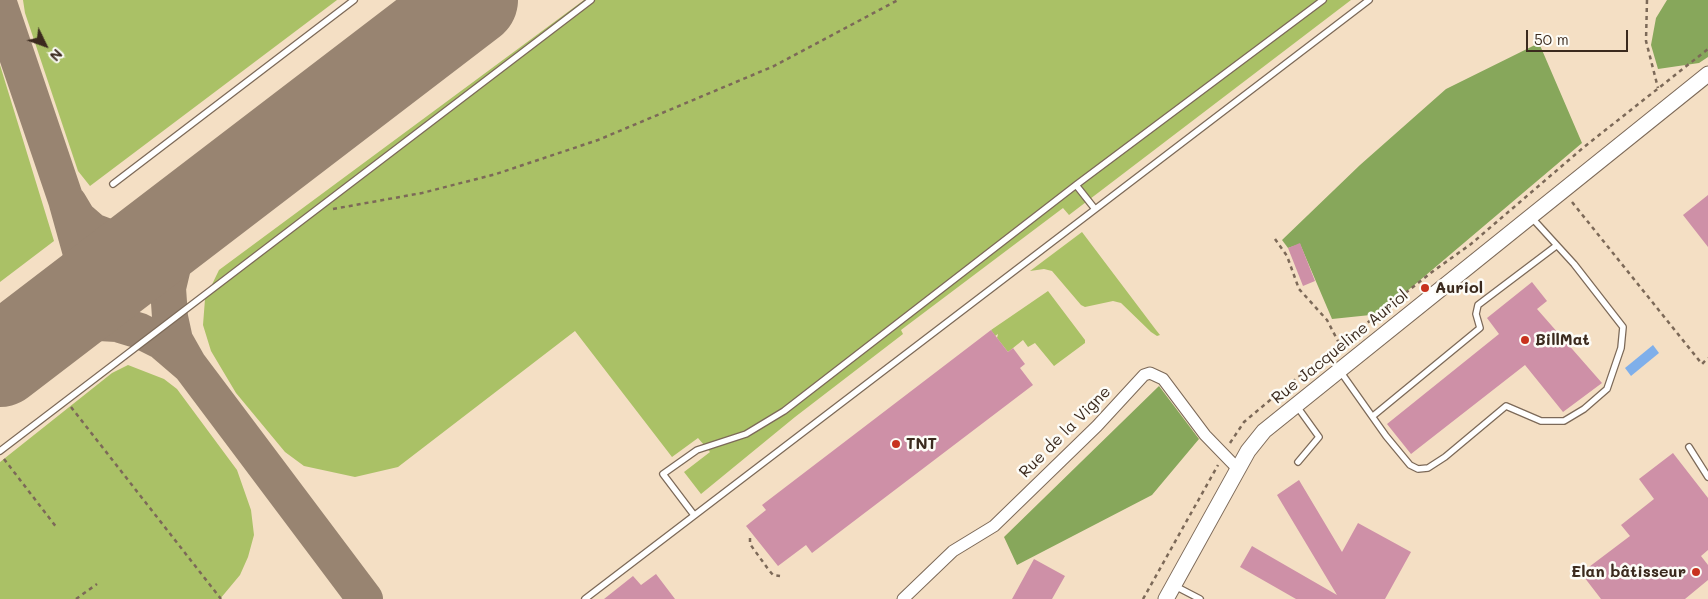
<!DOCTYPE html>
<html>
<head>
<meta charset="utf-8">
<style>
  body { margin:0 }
  #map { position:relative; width:1708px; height:599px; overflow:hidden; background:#f4dfc4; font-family:Mali,sans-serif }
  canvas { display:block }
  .north { position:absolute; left:20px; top:20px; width:50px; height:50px; -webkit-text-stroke:4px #fdfcf7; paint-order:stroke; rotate:132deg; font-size:14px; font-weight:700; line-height:20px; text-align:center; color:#3b2a1e }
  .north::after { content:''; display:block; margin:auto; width:18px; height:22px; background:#3b2a1e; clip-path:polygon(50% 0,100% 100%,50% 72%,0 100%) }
  .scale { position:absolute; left:1526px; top:30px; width:102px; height:22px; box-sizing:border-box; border:2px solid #3b2a1e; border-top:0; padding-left:6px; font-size:15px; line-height:18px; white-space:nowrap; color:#3b2a1e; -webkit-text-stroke:4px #fdfcf7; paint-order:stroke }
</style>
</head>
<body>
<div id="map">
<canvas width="1708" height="599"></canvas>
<div class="north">N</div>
<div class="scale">50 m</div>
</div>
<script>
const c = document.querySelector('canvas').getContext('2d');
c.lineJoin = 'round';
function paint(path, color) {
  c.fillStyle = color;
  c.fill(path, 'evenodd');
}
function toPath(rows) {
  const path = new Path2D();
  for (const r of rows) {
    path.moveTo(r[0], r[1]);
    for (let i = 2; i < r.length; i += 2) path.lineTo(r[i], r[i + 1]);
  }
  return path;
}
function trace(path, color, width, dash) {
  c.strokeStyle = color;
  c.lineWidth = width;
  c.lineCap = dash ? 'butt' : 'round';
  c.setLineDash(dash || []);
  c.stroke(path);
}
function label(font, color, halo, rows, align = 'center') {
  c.font = font + ' Mali,sans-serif';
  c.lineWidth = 5;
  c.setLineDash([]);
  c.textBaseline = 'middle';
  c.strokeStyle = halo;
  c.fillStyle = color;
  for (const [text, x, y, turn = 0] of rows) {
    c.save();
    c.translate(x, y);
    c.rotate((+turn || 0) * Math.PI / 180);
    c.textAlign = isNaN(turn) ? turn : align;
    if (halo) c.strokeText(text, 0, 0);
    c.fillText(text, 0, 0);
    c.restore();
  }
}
paint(toPath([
  [23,0,337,0,90,186,78,171,25,13],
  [584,0,1351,0,1069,215,1063,208,901,330,903,334,795,417,701,494,684,472,710,452,698,438,672,457,575,331,398,467,355,477,304,466,285,452,236,393,211,351,203,325,205,299,219,270],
  [0,65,54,241,0,282],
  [1082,232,1156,330,1160,335,1157,336,1151,332,1121,303,1113,301,1085,307,1081,305,1052,271,1044,269,1030,271],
  [1048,291,1085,340,1085,343,1054,366,1035,343,1028,347,1023,340,1008,352,997,338,998,334,995,336,991,330],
  [128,365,164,379,177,389,237,470,251,510,254,535,248,557,240,575,220,599,0,599,0,462,112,373]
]), '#aac166');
paint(toPath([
  [1667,0,1708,0,1708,57,1699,63,1658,69,1651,45,1656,18],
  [1539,43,1582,143,1380,314,1332,319,1300,244,1288,248,1282,240,1360,165,1446,89],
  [1159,386,1199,439,1152,495,1017,565,1004,537]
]), '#87a75b');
paint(toPath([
  [1653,345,1659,353,1631,376,1625,368]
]), '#7fafea');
trace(toPath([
  [0,6,66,200,81,254,77,285,66,305,32,334],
  [69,203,78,218,93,231,114,239,137,241,157,235,196,208],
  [17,346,67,326,99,323,117,324,140,331,162,342,190,366,365,599],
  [188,363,175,340,170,317,168,288,177,250,187,230,200,213,276,149]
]), '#988471', 36);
trace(toPath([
  [0,361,472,0]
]), '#988471', 92);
paint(toPath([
  [1708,195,1708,247,1683,215],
  [1300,243,1315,281,1303,286,1288,248],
  [1532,282,1547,301,1537,309,1602,383,1563,412,1525,365,1411,454,1387,424,1499,334,1487,318],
  [991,330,1008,352,1013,348,1025,364,1020,368,1033,385,812,553,806,545,778,566,746,526,766,510,762,505],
  [1673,453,1708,498,1708,550,1701,556,1708,565,1708,580,1685,599,1601,599,1581,573,1630,536,1621,525,1654,499,1639,479],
  [1299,480,1342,552,1358,523,1411,552,1385,599,1296,599,1240,567,1252,546,1337,595,1277,495],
  [1034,559,1065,576,1052,599,1012,599],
  [656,574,675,599,604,599,633,576,641,585]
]), '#ce90a7');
const service = toPath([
  [113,184,354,0],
  [1076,185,1095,209],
  [1340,371,1386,436,1410,465,1418,469,1428,468,1445,457,1506,406,1541,421,1564,421,1584,409,1607,389,1621,348,1623,327,1574,264,1532,218],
  [1296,405,1319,437,1298,462],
  [1373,416,1480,328,1476,314,1478,305,1556,246],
  [1689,447,1708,477],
  [0,451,591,0],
  [694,515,663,474,697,450,746,434,784,411,1076,185,1323,0],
  [1175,586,1200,599],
  [585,599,1369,0]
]);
const minor = toPath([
  [903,599,953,551,994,526,1097,426,1144,375,1150,373,1163,379,1205,435,1238,469]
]);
const tertiary = toPath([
  [1166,599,1248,451,1264,431,1708,74]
]);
trace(service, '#7c6958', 8);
trace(minor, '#7c6958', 13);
trace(tertiary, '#7c6958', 17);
trace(toPath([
  [1647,0,1646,41,1658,88],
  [1572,202,1702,364,1708,358],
  [333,209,422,193,496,174,598,140,774,66,898,0],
  [1275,239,1287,256,1299,289,1327,320,1340,345],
  [71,407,221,599],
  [1230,443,1244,422,1282,390,1432,272,1471,244,1584,147,1708,49],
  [4,459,57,528],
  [750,538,750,544,768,569,773,575,780,576],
  [76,599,97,584],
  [1143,599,1218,465]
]), '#7c6958', 2.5, [4, 4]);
trace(service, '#fff', 5.5);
trace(minor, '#fff', 11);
trace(tertiary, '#fff', 15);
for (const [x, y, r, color] of [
  [1425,288,5,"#c8321e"],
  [1525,340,5,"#c8321e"],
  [896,444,5,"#c8321e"],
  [1696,572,5,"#c8321e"]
]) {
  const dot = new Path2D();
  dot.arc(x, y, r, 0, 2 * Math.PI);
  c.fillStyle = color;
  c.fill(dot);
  trace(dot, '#fdfcf7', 2);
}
label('bold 16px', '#3b2a1e', '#fdfcf7', [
  ["Auriol",1435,288],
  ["BillMat",1535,340],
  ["TNT",906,444],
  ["Elan bâtisseur",1686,572,"right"]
], 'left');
label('16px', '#3b2a1e', '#fdfcf7', [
  ["Rue Jacqueline Auriol",1340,347,-39],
  ["Rue de la Vigne",1065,432,-45]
]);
</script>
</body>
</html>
